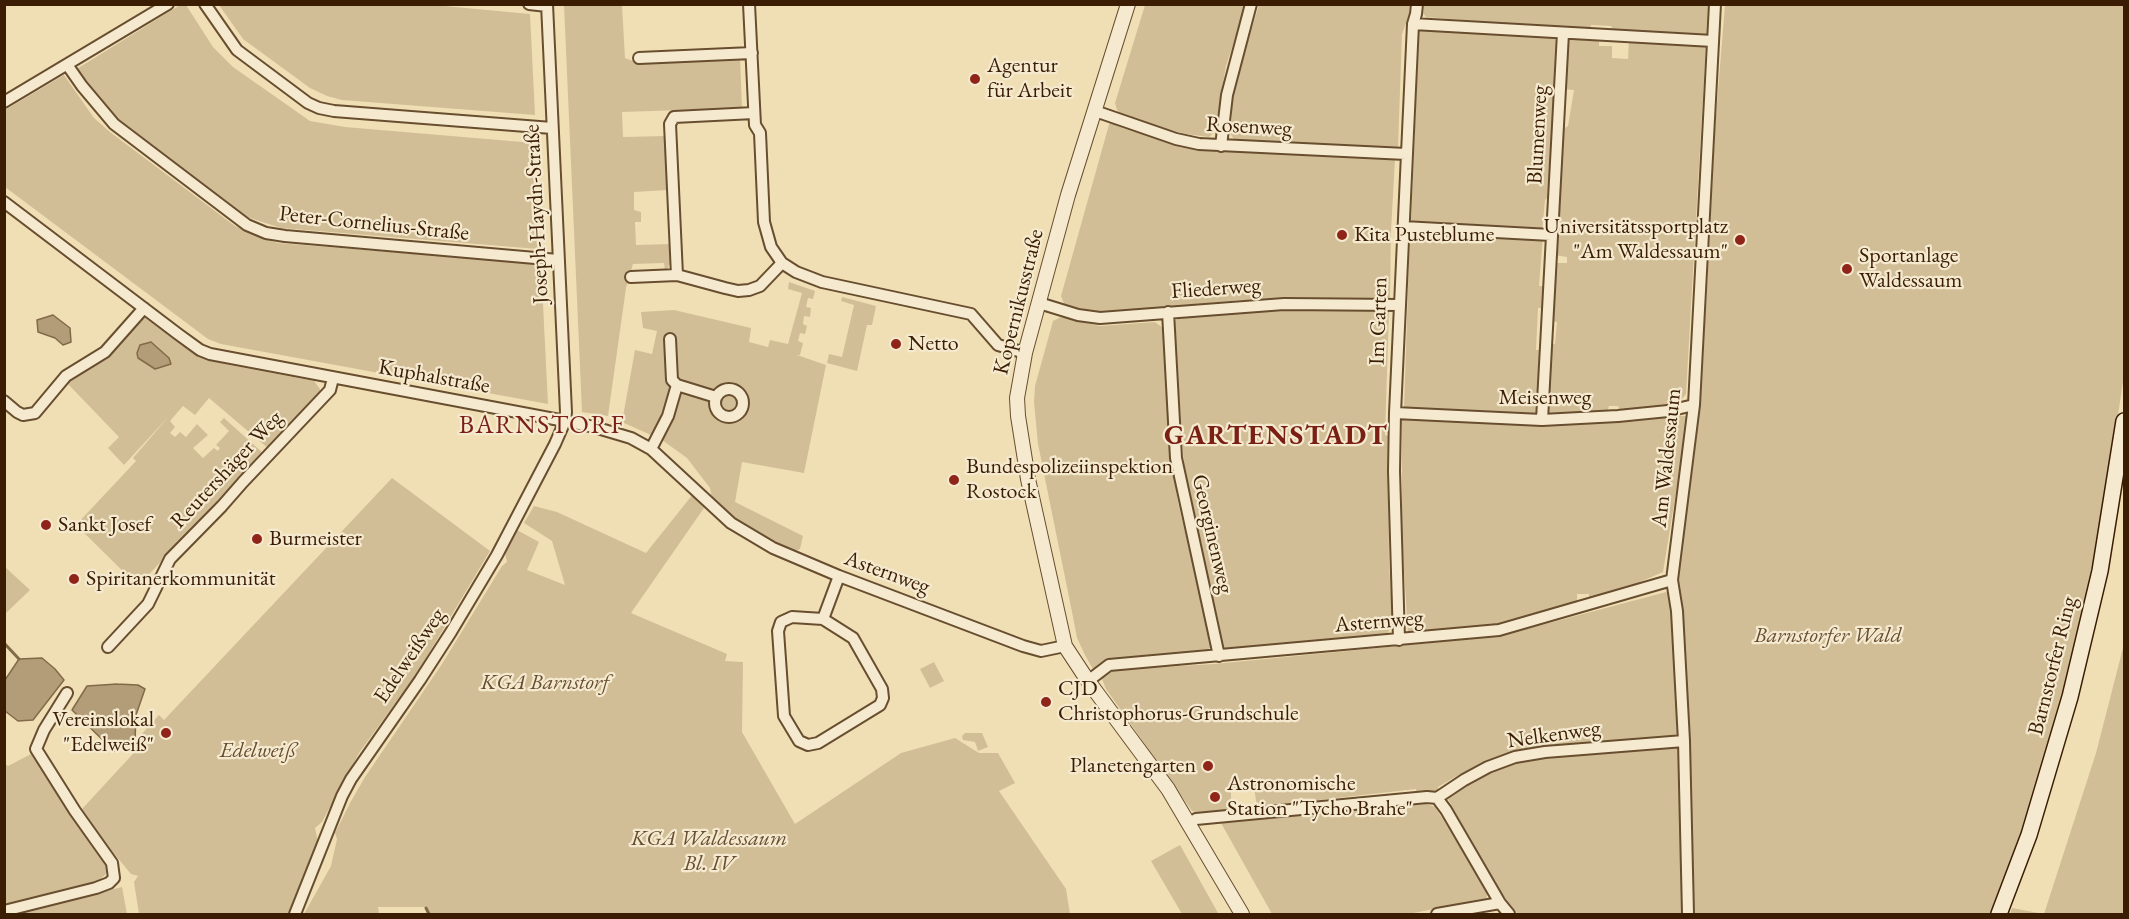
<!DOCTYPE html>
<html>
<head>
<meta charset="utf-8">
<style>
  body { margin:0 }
  #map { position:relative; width:2129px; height:919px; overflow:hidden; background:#f0dfb5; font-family:"EB Garamond",serif }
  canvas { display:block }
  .frame { position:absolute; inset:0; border:6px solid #3a1d02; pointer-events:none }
</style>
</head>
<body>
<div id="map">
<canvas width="2129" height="919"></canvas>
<div class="frame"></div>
</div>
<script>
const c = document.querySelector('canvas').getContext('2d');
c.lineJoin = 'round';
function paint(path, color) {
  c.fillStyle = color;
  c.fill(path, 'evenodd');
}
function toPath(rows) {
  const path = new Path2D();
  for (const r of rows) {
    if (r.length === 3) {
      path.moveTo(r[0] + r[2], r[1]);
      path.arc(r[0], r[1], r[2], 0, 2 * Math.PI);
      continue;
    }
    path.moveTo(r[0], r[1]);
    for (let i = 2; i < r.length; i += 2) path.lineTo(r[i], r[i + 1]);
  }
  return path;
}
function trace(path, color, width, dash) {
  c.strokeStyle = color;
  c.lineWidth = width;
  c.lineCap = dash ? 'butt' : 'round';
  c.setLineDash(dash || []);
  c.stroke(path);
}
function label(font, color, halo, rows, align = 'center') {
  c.font = font + ' "EB Garamond",serif';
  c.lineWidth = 4.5;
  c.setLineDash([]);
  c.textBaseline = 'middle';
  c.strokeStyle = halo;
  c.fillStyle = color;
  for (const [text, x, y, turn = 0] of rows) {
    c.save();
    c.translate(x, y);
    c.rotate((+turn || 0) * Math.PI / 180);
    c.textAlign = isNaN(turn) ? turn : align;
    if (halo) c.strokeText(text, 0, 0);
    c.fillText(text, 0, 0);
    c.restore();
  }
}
paint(toPath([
  [423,4,530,14,535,115,342,100,327,96,310,88,243,39,219,5],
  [1424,4,1709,5,1708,36,1614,32,1611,26,1591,25,1590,31,1426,17,1423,13],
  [180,5,186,5,213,47,233,67,310,121,345,127,534,143,538,249,281,228,247,217,115,118,75,70],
  [564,5,622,5,625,58,641,64,740,57,742,108,622,112,623,137,665,136,668,190,634,192,634,210,641,212,641,222,635,222,636,245,671,244,671,260,668,268,665,270,664,263,633,264,626,288,608,416,582,412],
  [1145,5,1246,5,1226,66,1222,88,1217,130,1209,137,1186,134,1139,122,1140,120,1121,114,1117,110,1115,103],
  [1259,5,1410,5,1409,15,1402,34,1398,148,1278,146,1235,141,1230,133,1233,98,1239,69],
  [1725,5,2124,5,2124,375,2100,535,2063,702,2024,831,1992,914,1518,914,1496,886,1448,799,1489,770,1515,757,1684,741,1672,580,1698,406,1706,308,1715,128],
  [1419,30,1560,36,1551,194,1545,200,1542,233,1411,223],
  [1566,37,1599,39,1599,46,1612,46,1612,58,1628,59,1629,40,1706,44,1686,394,1676,406,1621,413,1618,406,1609,406,1607,413,1545,414,1549,344,1555,344,1557,322,1549,321,1553,263,1567,263,1567,257,1554,255,1560,139,1563,137,1563,129,1568,126,1574,90,1562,89],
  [64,75,94,118,110,132,235,226,264,239,278,243,541,264,548,404,221,344,208,339,5,187,5,110],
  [1110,121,1122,128,1192,149,1395,159,1391,231,1390,300,1241,300,1115,313,1094,312,1065,306,1061,296],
  [1410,229,1543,236,1539,286,1546,286,1545,308,1538,308,1536,350,1543,350,1538,414,1404,408],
  [789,282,815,291,813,299,808,298,806,307,811,308,810,317,804,316,803,324,807,326,805,334,800,333,798,341,803,343,800,355,797,355,826,365,804,473,742,462,735,502,803,536,800,549,792,553,741,523,712,498,710,488,687,458,662,440,622,422,635,350,652,354,657,331,643,328,641,312,674,310,751,328,749,342,768,347,770,340,788,344,802,293,788,289],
  [842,297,876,306,872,325,867,325,857,371,827,363,829,354,842,357,854,305,841,301],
  [1277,307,1389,311,1385,435,1388,436,1389,564,1393,624,1387,634,1225,649,1222,646,1214,618,1213,604,1184,466,1174,322,1182,315],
  [1061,317,1100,326,1155,322,1163,328,1173,464,1178,502,1212,647,1204,651,1116,658,1094,671,1085,655,1077,638,1073,617,1038,444,1034,402,1035,386,1053,321],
  [141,318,145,318,199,357,229,365,314,381,320,389,320,396,269,449,209,398,195,415,183,406,170,421,175,427,170,433,175,437,180,432,186,437,197,424,208,435,193,448,203,458,214,448,218,451,220,448,216,445,229,431,220,422,224,418,263,453,138,586,76,525,136,461,133,458,170,415,124,465,108,448,119,437,68,384,68,380],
  [1670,416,1686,416,1684,443,1663,572,1633,585,1589,598,1589,594,1577,594,1577,601,1496,624,1408,633,1402,539,1402,419],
  [392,478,490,551,417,673,359,753,322,822,315,828,318,842,288,914,139,914,134,882,138,876,131,874,101,838,82,809,142,744,138,738,159,715,164,720],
  [693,494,704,508,631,613,727,654,725,661,743,662,742,732,795,824,901,753,955,738,979,753,998,753,1015,783,999,791,1066,889,1070,914,430,914,425,907,378,907,379,914,304,914,331,866,337,839,335,833,350,803,365,777,442,664,502,566,507,562,505,553,506,546,515,529,539,542,527,570,565,585,552,541,524,523,534,506,557,512,646,553],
  [4,566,30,590,5,614,4,614],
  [1666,592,1670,594,1675,632,1671,633,1674,655,1676,657,1681,738,1498,759,1455,777,1438,787,1438,790,1430,793,1417,794,1416,789,1257,807,1254,787,1231,790,1231,810,1201,813,1192,811,1106,689,1102,679,1103,674,1110,670,1214,664,1500,636],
  [2124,644,2124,914,2010,914,2012,908,2044,914,2096,753],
  [934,662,944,681,930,688,920,669],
  [965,733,982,733,988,747,978,751,975,742,963,740,962,736],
  [33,753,106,863,108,869,106,874,99,880,91,883,5,906,4,763,8,766],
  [1424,803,1435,807,1444,821,1488,892,1486,899,1408,914,1272,914,1221,823],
  [1180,845,1218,913,1216,914,1182,914,1151,861],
  [122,887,127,914,13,914,98,893]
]), '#d1be97');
const water = toPath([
  [53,315,70,328,71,342,63,345,55,338,38,332,37,320,53,315],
  [151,342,169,358,171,364,155,369,138,358,137,353,140,345,151,342],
  [42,658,55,669,64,680,33,720,18,721,5,711,5,680,19,659,42,658],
  [117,684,138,685,145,689,136,715,135,741,114,751,72,710,87,686,117,684]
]);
paint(water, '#b29d78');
trace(water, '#826a49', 1.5);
trace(toPath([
  [4,643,19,659],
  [426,908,429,914]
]), '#826a49', 3);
const minor = toPath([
  [205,4,237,50,308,103,319,108,334,111,552,128],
  [529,4,547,6],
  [749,4,755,125,760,133,764,222,771,247,782,263,796,272,822,282,971,314,998,345,1025,353],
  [1413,24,1713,41],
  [639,58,752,53],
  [68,66,82,86,114,124,247,225,266,233,285,236,558,260],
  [4,102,168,4],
  [1095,111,1176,139,1199,144,1406,154],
  [754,113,674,117,670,124,677,275,725,288,738,291,749,290,760,286,782,263],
  [1221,146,1227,95,1251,4],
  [4,202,178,334,200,350,210,354,565,421,594,427,631,438,651,449,731,523,773,548,839,576,1023,646,1041,651,1065,646],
  [1403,227,1551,235],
  [631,277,677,275],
  [1039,303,1078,315,1100,318,1284,304,1399,305],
  [1168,312,1176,458,1219,656],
  [677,385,716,397],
  [729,403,14],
  [4,401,17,412,23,415,35,413,66,376,105,352,144,308],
  [1395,413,1542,420,1618,416,1668,411,1694,405],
  [1542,420,1563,33],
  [651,449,668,416,677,385,672,380,670,339],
  [792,617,823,619,853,638,882,689,883,698,880,705,818,743,808,745,799,741,784,716,778,631,781,622,792,617],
  [823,619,839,576],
  [1399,640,1394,471,1395,413,1413,24,1416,14,1417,4],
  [108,647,148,604,170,559,222,506,243,482,330,390,333,378],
  [1088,681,1109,665,1499,630,1672,580],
  [1437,798,1446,810,1500,903,1509,914],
  [1189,823,1196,819,1427,797,1437,798,1464,780,1488,767,1515,757,1545,752,1684,741],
  [4,911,96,888,109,883,114,878,112,863,75,811,36,749,44,730,67,693],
  [295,914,342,796,351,779,420,680,451,632,497,555,555,444,565,421,566,412,547,4],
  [1437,914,1500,903],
  [1688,914,1684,741,1677,611,1672,580,1694,405,1715,4]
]);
const tertiary = toPath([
  [1128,4,1068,195,1025,353,1017,398,1018,416,1028,479,1065,646,1088,681,1168,789,1242,914]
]);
const secondary = toPath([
  [1999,914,2029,835,2070,697,2100,571,2124,421]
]);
trace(minor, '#684e2f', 14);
trace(tertiary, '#684e2f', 16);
trace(secondary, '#3a1d02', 18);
trace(minor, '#f5eacf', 10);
trace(tertiary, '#f5eacf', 14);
trace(secondary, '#f5eacf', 15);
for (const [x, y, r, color] of [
  [975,79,6,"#8f2418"],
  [1342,235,6,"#8f2418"],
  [1740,240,6,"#8f2418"],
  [1847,269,6,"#8f2418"],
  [896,344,6,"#8f2418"],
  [954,480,6,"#8f2418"],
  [46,525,6,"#8f2418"],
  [257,539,6,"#8f2418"],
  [74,579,6,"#8f2418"],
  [1046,702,6,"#8f2418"],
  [166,733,6,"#8f2418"],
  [1208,766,6,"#8f2418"],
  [1215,797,6,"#8f2418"]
]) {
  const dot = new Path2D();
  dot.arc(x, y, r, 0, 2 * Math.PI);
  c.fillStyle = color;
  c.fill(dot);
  trace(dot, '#f5eacf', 2);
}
label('22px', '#3a1d02', '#f5eacf', [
  ["Agentur",987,66],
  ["für Arbeit",987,91],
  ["Universitätssportplatz",1728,227,"right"],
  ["\"Am Waldessaum\"",1728,252,"right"],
  ["Kita Pusteblume",1354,235],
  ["Sportanlage",1859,256],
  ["Waldessaum",1859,281],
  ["Netto",908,344],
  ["Bundespolizeiinspektion",966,467],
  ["Rostock",966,492],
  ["Sankt Josef",58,525],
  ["Burmeister",269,539],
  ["Spiritanerkommunität",86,579],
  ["CJD",1058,689],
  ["Christophorus-Grundschule",1058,714],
  ["Vereinslokal",154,720,"right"],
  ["\"Edelweiß\"",154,745,"right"],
  ["Planetengarten",1196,766,"right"],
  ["Astronomische",1227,784],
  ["Station \"Tycho Brahe\"",1227,809]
], 'left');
label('22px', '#3a1d02', '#f5eacf', [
  ["Rosenweg",1249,127,3],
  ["Blumenweg",1538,135,-87],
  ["Joseph-Haydn-Straße",537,214,-93],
  ["Peter-Cornelius-Straße",374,224,6],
  ["Fliederweg",1216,289,-4],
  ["Kopernikusstraße",1019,302,-76],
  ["Im Garten",1379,321,-88],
  ["Kuphalstraße",434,377,10],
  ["Meisenweg",1545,398],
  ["Am Waldessaum",1667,458,-84],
  ["Reutershäger Weg",227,470,-47],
  ["Georginenweg",1212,534,77],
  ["Asternweg",887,573,20],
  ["Asternweg",1379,622,-5],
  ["Edelweißweg",410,656,-56],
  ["Barnstorfer Ring",2053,666,-76],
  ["Nelkenweg",1554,735,-8]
]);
label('italic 22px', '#674d2f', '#f5eacf', [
  ["Barnstorfer Wald",1828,636],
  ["KGA Barnstorf",545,683],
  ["Edelweiß",258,751],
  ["KGA Waldessaum",709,839],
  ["Bl. IV",709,864]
]);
c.letterSpacing = '1.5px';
label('26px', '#7a1f14', '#f5eacf', [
  ["BARNSTORF",542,426]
]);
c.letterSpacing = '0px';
c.letterSpacing = '1.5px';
label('bold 28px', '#7a1f14', '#f5eacf', [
  ["GARTENSTADT",1276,436]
]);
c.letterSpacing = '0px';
</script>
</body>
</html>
